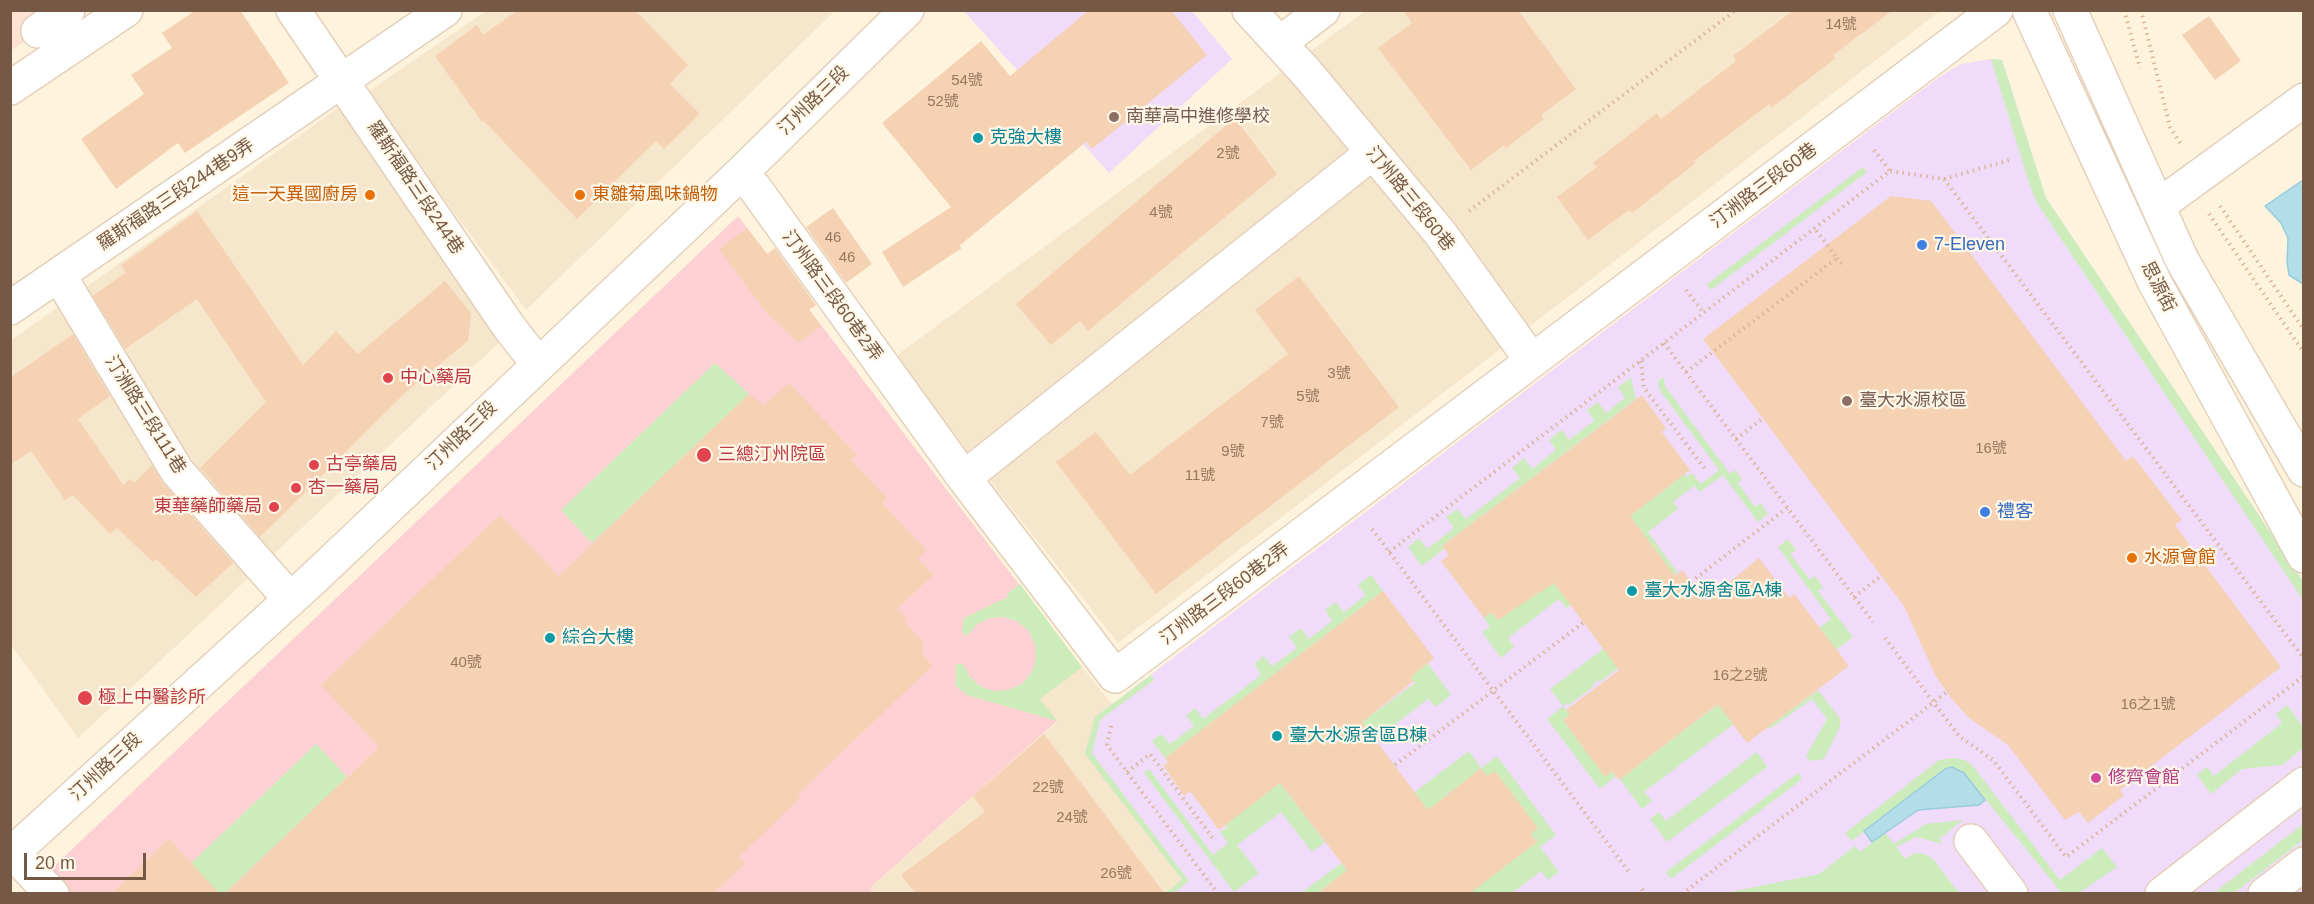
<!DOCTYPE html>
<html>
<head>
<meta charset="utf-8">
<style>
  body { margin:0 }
  #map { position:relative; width:2314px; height:904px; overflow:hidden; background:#fef4de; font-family:Arial,sans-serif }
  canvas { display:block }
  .frame { position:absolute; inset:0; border:12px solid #765944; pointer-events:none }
  .scale { position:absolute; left:24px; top:853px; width:122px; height:27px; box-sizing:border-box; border:3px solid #765944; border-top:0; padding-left:8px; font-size:18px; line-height:21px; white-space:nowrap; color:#765944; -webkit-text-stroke:4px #fff7e7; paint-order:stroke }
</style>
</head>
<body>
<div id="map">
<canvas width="2314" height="904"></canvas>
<div class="frame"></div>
<div class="scale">20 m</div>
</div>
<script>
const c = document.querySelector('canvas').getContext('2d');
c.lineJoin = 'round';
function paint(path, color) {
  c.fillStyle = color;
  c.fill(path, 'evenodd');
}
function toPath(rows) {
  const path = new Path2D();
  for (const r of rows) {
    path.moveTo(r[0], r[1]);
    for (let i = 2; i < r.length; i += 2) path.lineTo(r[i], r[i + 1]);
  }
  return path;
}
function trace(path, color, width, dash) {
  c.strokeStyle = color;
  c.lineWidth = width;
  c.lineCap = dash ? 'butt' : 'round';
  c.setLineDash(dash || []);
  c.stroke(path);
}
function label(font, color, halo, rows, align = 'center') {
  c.font = font + ' Arial,"Noto Sans TC",sans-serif';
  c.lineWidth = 4.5;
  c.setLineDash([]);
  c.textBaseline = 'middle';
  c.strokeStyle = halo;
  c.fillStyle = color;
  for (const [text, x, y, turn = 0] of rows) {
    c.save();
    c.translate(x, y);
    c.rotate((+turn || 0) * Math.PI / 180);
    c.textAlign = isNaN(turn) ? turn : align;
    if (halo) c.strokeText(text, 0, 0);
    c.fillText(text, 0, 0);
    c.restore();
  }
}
paint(toPath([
  [486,11,835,11,526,310,366,93],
  [1365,11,1940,11,1118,643,893,358],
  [341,106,502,340,78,738,11,645,10,341],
  [1082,667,1112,704,1095,717,1086,754,1182,881,1165,894,872,894,871,887,1057,722,1040,699]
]), '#f6e6cc');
paint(toPath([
  [11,11,68,11,11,51]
]), '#ffe2d2');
paint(toPath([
  [964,11,1192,11,1232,59,1109,173],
  [1991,59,2002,60,2046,198,2303,581,2303,893,1165,893,1182,880,1085,754,1095,717,1939,77,1961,64]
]), '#f1dbfa');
paint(toPath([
  [738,216,1082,667,1040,699,1057,721,871,887,872,893,25,894]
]), '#fdd1d3');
paint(toPath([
  [1991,59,2002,60,2046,198,2303,581,2303,600,2037,203,2029,183],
  [1863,167,1867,172,1711,290,1707,284],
  [715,363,749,394,592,543,561,510],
  [1664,377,1665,386,1730,474,1735,470,1742,479,1738,483,1755,507,1761,503,1768,514,1758,522,1723,475,1700,492,1694,486,1673,502,1678,509,1648,532,1678,573,1674,575,1630,516,1685,474,1687,477,1692,473,1701,484,1719,470,1659,389,1658,381],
  [1631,378,1636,399,1442,546,1444,549,1422,566,1408,547,1419,538,1427,549,1454,528,1446,517,1457,509,1466,519,1520,478,1512,468,1524,458,1532,469,1556,450,1549,440,1562,430,1569,440,1594,421,1587,410,1598,402,1606,413,1625,398,1618,387],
  [1788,539,1796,550,1790,554,1810,580,1815,576,1823,587,1818,591,1853,637,1756,710,1740,689,1831,619,1778,547],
  [1557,571,1578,599,1566,608,1559,599,1508,638,1514,647,1501,658,1482,632,1490,627,1484,618,1491,612,1498,620,1503,617,1501,614],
  [1371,575,1383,591,1165,758,1152,741,1161,734,1170,744,1194,726,1186,715,1195,708,1203,719,1261,675,1254,664,1264,656,1272,666,1297,648,1289,637,1301,628,1309,639,1332,621,1325,610,1336,602,1344,612,1366,595,1358,585],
  [1020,584,1082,667,1040,699,1057,721,967,695,956,686,956,664,963,664,970,677,980,686,994,691,1008,690,1022,684,1031,673,1036,659,1035,645,1029,631,1017,621,1004,617,989,618,976,625,967,636,962,632,964,618,1008,597,1007,594],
  [1611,643,1626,662,1600,682,1598,680,1593,684,1594,686,1569,705,1567,703,1563,706,1570,715,1563,720,1605,776,1612,771,1616,776,1600,789,1547,719,1563,706,1550,689],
  [1426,661,1451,695,1436,707,1428,699,1368,745,1355,727,1415,683,1409,674],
  [1151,675,1154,680,1100,720,1092,753,1189,881,1174,893,1165,893,1182,880,1085,754,1095,717],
  [1818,690,1841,720,1839,729,1824,759,1810,761,1806,756,1827,719,1812,699,1770,729,1768,727],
  [1720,703,1735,723,1644,792,1652,801,1642,809,1620,779],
  [2287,705,2303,727,2303,748,2282,765,2242,769,2211,794,2197,775,2207,767,2214,776,2282,723,2276,714],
  [316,744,347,777,225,893,204,893,183,871],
  [1469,751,1481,768,1497,756,1556,835,1540,847,1559,872,1548,880,1541,871,1512,893,1469,893,1537,842,1481,768,1476,772,1478,775,1453,793,1451,791,1446,795,1447,798,1422,817,1408,797],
  [1757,752,1767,767,1667,842,1650,819,1659,812,1666,821],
  [1953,758,1965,760,1973,766,2060,880,2102,848,2117,867,2079,893,2061,892,1964,773,1945,769,1852,841,1845,833,1939,760],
  [1149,769,1213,855,1228,843,1220,832,1227,827,1225,825,1280,783,1325,842,1312,852,1281,812,1237,845,1259,873,1234,892,1144,773],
  [1798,773,1802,779,1671,879,1666,872],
  [1963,820,1939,839,1943,844,1916,837,1896,847,1905,859,1914,853,1925,854,1933,859,1959,893,1720,894,1819,874,1855,846,1860,852,1885,833,1894,844,1926,824],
  [2303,824,2303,840,2234,893,2214,893],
  [1341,863,1349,873,1323,893,1321,890,1317,893,1300,894]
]), '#cdecbc');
const water = toPath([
  [2303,180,2303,284,2289,275,2287,262,2288,238,2281,223,2265,206,2303,180],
  [1952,767,1964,773,1985,800,1979,805,1918,810,1872,842,1864,831,1945,769,1952,767]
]);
paint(water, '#b2dde9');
trace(water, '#97cddc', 1.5);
paint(toPath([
  [196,10,240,10,289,83,185,153,178,143,116,189,81,139,144,94,131,75,172,48,162,33],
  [518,10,635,10,688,65,670,84,700,114,664,149,656,141,577,219,484,121,482,122,435,56,477,25,483,35],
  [1089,10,1171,10,1207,55,1092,149,1086,142,959,246,962,248,903,287,882,252,951,207,882,123,981,41,1010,76],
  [1403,10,1518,10,1576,89,1541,115,1544,119,1506,148,1504,145,1471,170,1378,48,1412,23],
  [1794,10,1893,10,1833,55,1836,58,1771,108,1769,104,1694,161,1696,163,1632,213,1629,210,1588,240,1557,197,1597,167,1593,163,1657,113,1661,119,1736,61,1733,56],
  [2209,16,2241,61,2215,80,2182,35],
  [1235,118,1277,174,1088,331,1080,321,1051,345,1016,304],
  [1891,196,1931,201,2126,461,2133,456,2182,520,2175,525,2281,667,2120,790,2124,795,2088,823,2079,812,2065,820,2008,745,1969,718,1951,698,1935,675,1904,606,1703,339],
  [833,208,872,264,846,283,806,227],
  [197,211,303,365,336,331,358,354,445,281,471,313,468,341,406,392,260,537,200,468,266,402,197,299,125,349,93,296,126,272,121,265],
  [747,228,767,254,775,248,816,305,809,310,821,326,799,343,766,312,719,249],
  [1299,276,1399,407,1156,594,1056,462,1096,432,1130,475,1288,354,1255,310],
  [73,334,110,396,78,419,123,485,130,479,134,483,152,465,163,483,233,563,196,597,156,559,153,562,117,528,110,534,73,495,65,500,31,451,10,465,10,378],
  [789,383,857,455,851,460,887,498,882,503,926,550,918,558,933,575,897,609,907,619,904,622,923,642,923,655,932,666,798,794,801,797,739,857,745,863,713,894,225,894,379,747,321,685,500,515,559,576,749,394,764,406],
  [1642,395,1666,428,1662,432,1690,470,1630,516,1675,576,1682,570,1706,601,1759,558,1789,598,1794,594,1849,666,1747,743,1718,704,1619,780,1612,771,1605,777,1563,720,1570,715,1566,710,1619,670,1554,583,1498,620,1491,612,1484,618,1441,561,1449,555,1442,546],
  [1383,591,1434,658,1411,677,1414,681,1362,722,1428,810,1481,768,1487,776,1495,771,1538,828,1530,834,1537,842,1469,894,1317,894,1347,870,1280,783,1219,830,1190,791,1184,796,1163,765,1168,762,1165,758],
  [1044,734,1165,894,916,894,901,875,985,812,973,796],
  [169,839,220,894,111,894]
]), '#f6d2b4');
const minor = toPath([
  [293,10,509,327,538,364],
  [1249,10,1306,72,1440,233,1532,361],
  [2029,10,2154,281,2304,556],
  [2070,10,2182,260,2304,470],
  [38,31,68,10],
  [1280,43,1323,10],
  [10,88,126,10],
  [740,174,754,187,964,478,1115,676,1996,10],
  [2158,206,2304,100],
  [59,275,177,471,290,599],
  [10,308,445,10],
  [964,478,1372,153],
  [1971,841,2011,894],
  [13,853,52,894],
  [10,855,314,578,740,174,907,10],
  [2162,894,2304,784],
  [2265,894,2304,864]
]);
trace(minor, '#e3d0ba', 36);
trace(toPath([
  [2124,10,2140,68],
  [2141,10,2170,127,2181,144],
  [1874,150,1890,171],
  [1944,179,2013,159],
  [2220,206,2304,330],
  [1469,211,1736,10],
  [2209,214,2304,353],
  [1837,258,1842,264],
  [1686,290,1704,313],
  [1664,343,1873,622],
  [1641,361,1644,388,1705,469],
  [1686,372,1837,258,1815,229],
  [1736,439,1762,419],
  [1372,529,1629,872],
  [1389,552,1890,171,1944,179,2304,659],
  [1691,582,1787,508],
  [1854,597,1881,576],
  [1885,638,1959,736,1993,760,2066,857,2304,676],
  [1111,726,1107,745,1218,894],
  [1395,765,1584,622],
  [1127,772,1150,754,1215,841],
  [1642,889,1646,894],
  [1682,894,1947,692]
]), '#dab697', 4, [1.5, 4.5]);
trace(minor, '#fff', 33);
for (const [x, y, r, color] of [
  [1114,117,6,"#8d6e63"],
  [978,138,6,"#0f9aa8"],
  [370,195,6,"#e8710a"],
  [580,195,6,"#e8710a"],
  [1922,245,6,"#3f7fe0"],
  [388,378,6,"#e0444e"],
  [1847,401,6,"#8d6e63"],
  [704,455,8,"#e0444e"],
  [314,465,6,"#e0444e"],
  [296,488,6,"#e0444e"],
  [274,507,6,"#e0444e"],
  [1985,512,6,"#3f7fe0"],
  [2132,558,6,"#e8710a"],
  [1632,591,6,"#0f9aa8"],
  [550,638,6,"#0f9aa8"],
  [85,698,8,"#e0444e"],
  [1277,736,6,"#0f9aa8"],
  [2096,778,6,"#d1479c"]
]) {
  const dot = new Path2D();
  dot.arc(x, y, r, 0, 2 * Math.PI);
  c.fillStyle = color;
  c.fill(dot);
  trace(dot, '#fff7e7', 2);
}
label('15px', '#967760', null, [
  ["14號",1841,25],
  ["54號",967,81],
  ["52號",943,102],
  ["2號",1228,154],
  ["4號",1161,213],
  ["46",833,238],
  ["46",847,258],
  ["3號",1339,374],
  ["5號",1308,397],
  ["7號",1272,423],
  ["16號",1991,449],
  ["9號",1233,452],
  ["11號",1200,476],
  ["40號",466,663],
  ["16之2號",1740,676],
  ["16之1號",2148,705],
  ["22號",1048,788],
  ["24號",1072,818],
  ["26號",1116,874]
]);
label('18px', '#765944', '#fff7e7', [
  ["汀州路三段",814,101,-44],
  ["汀洲路三段60巷",1764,186,-37],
  ["羅斯福路三段244巷",415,188,56],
  ["羅斯福路三段244巷9弄",176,195,-34],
  ["汀州路三段60巷",1410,199,51],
  ["思源街",2158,287,63],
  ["汀州路三段60巷2弄",832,296,54],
  ["汀洲路三段111巷",145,415,58],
  ["汀州路三段",462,436,-44],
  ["汀州路三段60巷2弄",1225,594,-37],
  ["汀州路三段",106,767,-43]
]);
label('18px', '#785e54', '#fff7e7', [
  ["南華高中進修學校",1126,117],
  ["臺大水源校區",1859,401]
], 'left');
label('18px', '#0d838f', '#fff7e7', [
  ["克強大樓",990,138],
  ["臺大水源舍區A棟",1644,591],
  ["綜合大樓",562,638],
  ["臺大水源舍區B棟",1289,736]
], 'left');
label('18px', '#c56008', '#fff7e7', [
  ["這一天異國廚房",358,195,"right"],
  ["東雛菊風味鍋物",592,195],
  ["水源會館",2144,558]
], 'left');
label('18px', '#366cbe', '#fff7e7', [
  ["7-Eleven",1934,245],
  ["禮客",1997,512]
], 'left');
label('18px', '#be3a42', '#fff7e7', [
  ["中心藥局",400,378],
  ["三總汀州院區",718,455],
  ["古亭藥局",326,465],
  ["杏一藥局",308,488],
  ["東華藥師藥局",262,507,"right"],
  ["極上中醫診所",98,698]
], 'left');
label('18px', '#b23c85', '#fff7e7', [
  ["修齊會館",2108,778]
], 'left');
</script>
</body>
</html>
